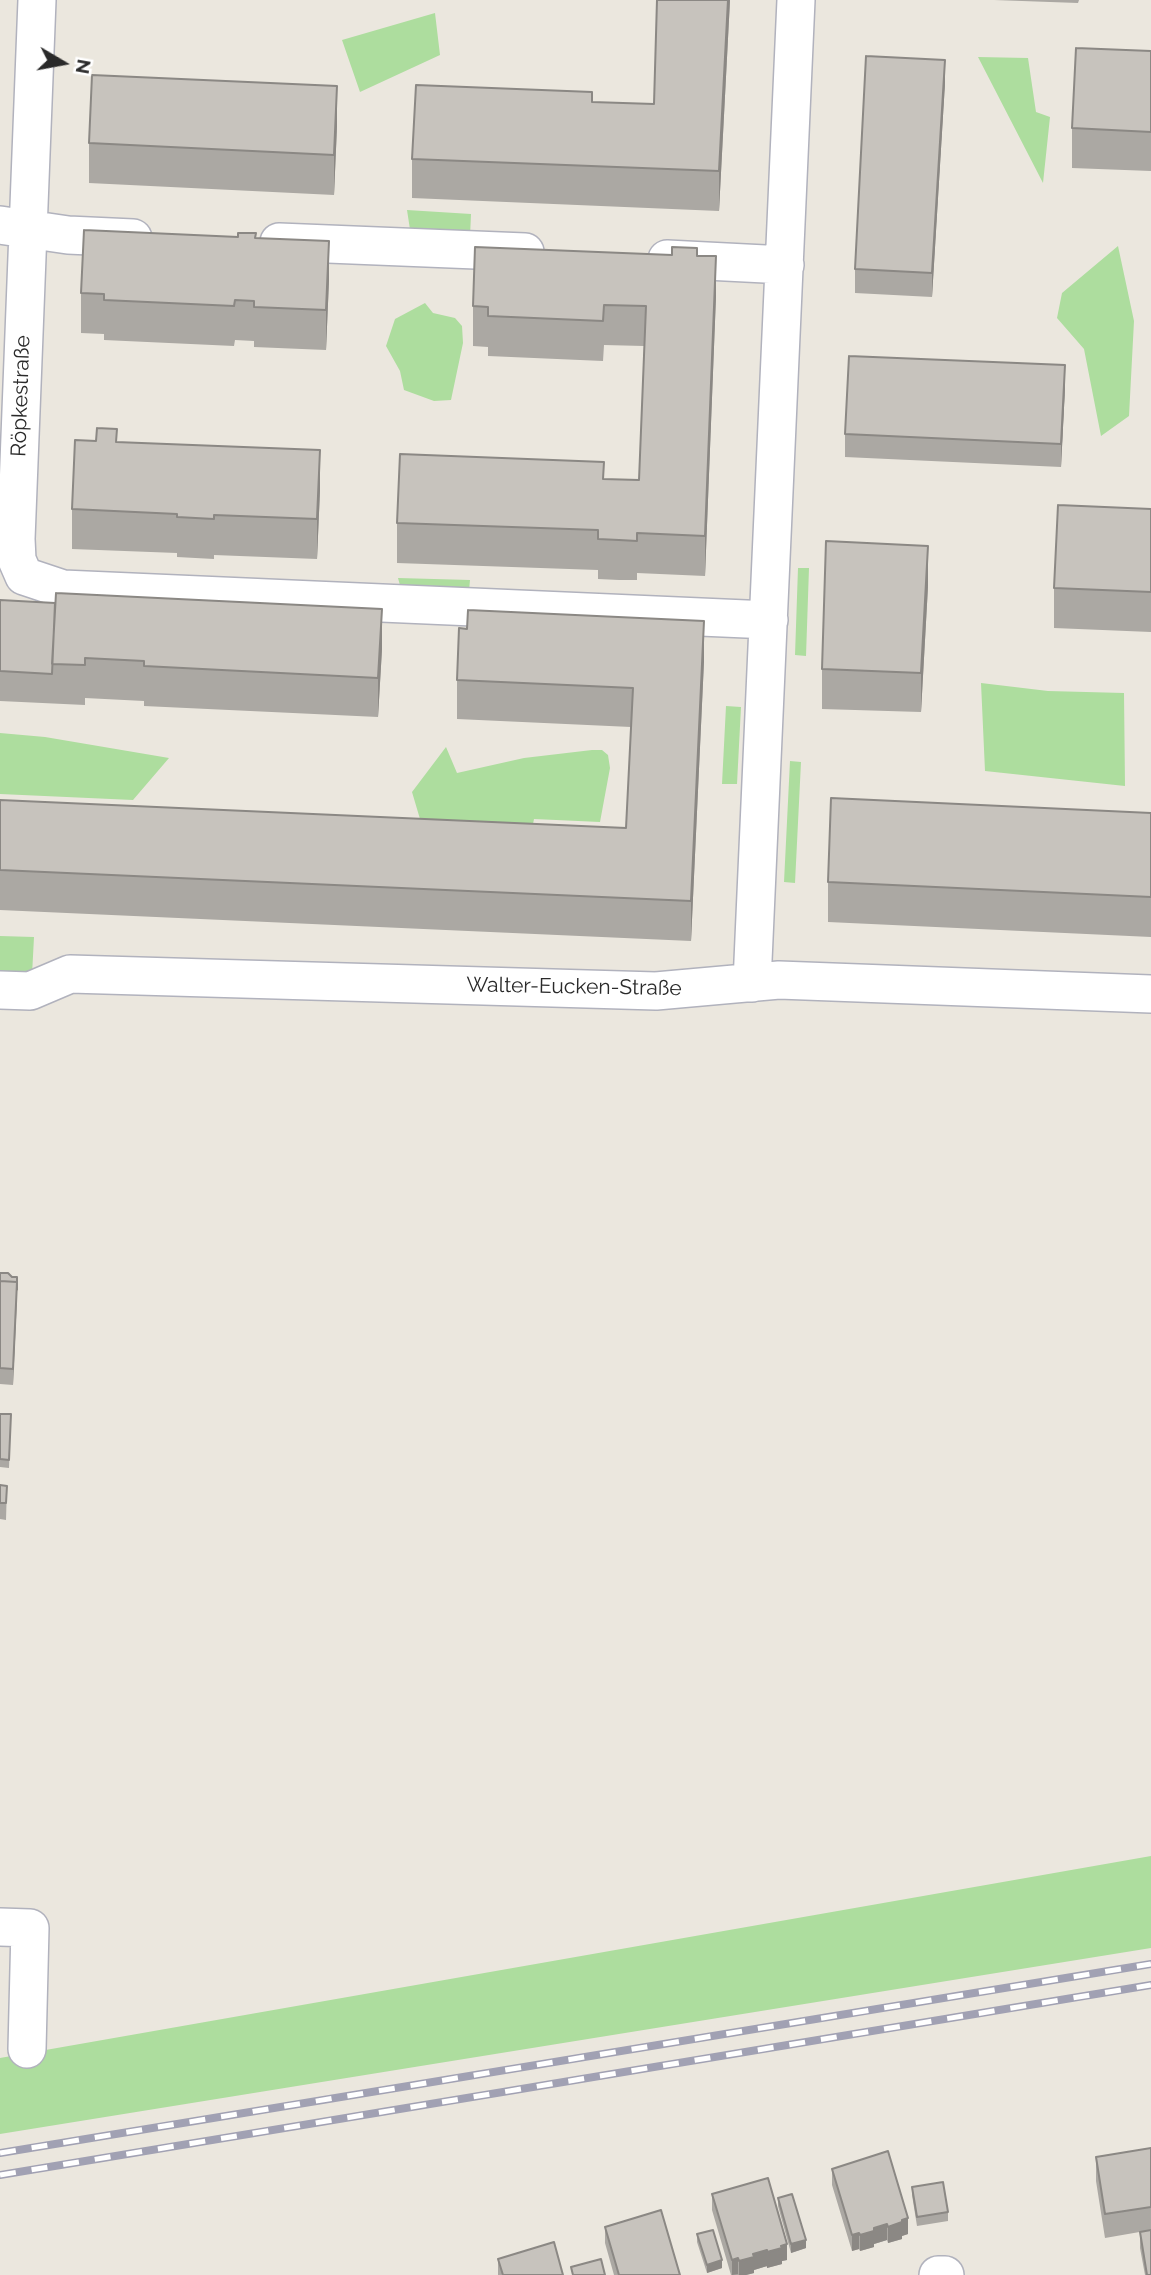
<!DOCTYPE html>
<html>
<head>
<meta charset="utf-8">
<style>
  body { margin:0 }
  #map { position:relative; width:1151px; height:2275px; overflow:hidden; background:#ebe7de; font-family:Raleway,sans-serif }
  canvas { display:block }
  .north { position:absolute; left:28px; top:28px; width:70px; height:70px; -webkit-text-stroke:5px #fff; paint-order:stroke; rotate:100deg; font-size:19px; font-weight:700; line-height:28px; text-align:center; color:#2a2a2a }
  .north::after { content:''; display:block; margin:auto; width:24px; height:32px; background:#2a2a2a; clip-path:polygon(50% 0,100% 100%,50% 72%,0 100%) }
</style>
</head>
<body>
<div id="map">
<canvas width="1151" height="2275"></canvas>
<div class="north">N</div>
</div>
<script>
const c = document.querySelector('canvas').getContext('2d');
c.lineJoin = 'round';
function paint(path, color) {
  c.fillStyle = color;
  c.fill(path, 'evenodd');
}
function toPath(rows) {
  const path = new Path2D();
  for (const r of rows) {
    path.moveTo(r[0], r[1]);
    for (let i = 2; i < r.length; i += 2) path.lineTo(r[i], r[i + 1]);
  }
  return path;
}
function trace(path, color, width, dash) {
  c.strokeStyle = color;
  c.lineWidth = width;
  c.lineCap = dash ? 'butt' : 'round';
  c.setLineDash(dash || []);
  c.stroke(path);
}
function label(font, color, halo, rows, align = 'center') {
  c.font = font + ' Raleway,sans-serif';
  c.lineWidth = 6;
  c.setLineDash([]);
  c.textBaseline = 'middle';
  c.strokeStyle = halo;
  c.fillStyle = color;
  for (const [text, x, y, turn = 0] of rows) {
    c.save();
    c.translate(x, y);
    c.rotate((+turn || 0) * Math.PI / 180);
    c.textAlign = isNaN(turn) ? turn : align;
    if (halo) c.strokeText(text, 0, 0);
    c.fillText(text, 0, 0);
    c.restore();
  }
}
paint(toPath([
  [435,13,440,55,360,92,342,40],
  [978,57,1028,58,1036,112,1050,117,1043,183],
  [407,210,471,214,470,237,411,236],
  [1118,246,1134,321,1129,416,1101,436,1084,349,1057,318,1062,293],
  [425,303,433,313,455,318,462,326,463,343,451,400,434,401,404,390,400,371,386,346,395,319],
  [798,568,809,568,806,656,795,655],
  [398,578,470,580,469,591,401,589],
  [981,683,1048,691,1124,693,1125,786,985,771],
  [726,706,741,707,737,784,722,784],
  [0,733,45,737,169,758,133,800,0,794],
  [446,747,457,773,524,758,592,750,602,750,608,755,610,768,600,822,534,819,533,824,420,819,412,792],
  [790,761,801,762,795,883,784,882],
  [0,936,34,937,32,975,0,974],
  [1151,1856,1151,1948,0,2134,0,2058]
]), '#addd9e');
const street = toPath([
  [0,225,68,235,133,238],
  [279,242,525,252],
  [667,259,785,265],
  [24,576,63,589,769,620],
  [24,576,17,560,16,539,37,0],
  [752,983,796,0],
  [0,990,30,991,70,974,656,991,779,980,1151,994],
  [0,1927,30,1928,27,2049],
  [938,2275,945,2275]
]);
trace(street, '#b1b2bd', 40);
trace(street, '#fff', 37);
const rail = toPath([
  [0,2153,1151,1964],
  [0,2175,1151,1985]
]);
trace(rail, '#a1a1b3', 8);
trace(rail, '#fff', 5, [16]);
paint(toPath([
  [730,0,719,211,412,198,412,159,592,102,654,104],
  [994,0,1079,0,1078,3],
  [1151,51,1151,171,1072,168,1072,128],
  [945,83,932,297,855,293,855,269],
  [337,126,334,195,89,183,89,143],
  [256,238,329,280,326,350,254,347,254,341,235,340,234,346,104,340,104,334,81,333,81,293],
  [697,256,716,296,705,576,637,573,637,580,619,580,598,579,598,570,397,563,397,523,604,479,639,480,644,346,604,345,603,361,488,356,488,347,473,346,473,306],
  [1065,388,1061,467,845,457,845,434],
  [117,442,320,490,317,559,214,555,214,559,177,557,177,553,72,549,72,509],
  [1151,509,1151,632,1054,628,1054,588],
  [928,586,921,712,822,709,822,669],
  [0,600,382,649,378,717,144,706,144,701,85,698,85,705,0,701],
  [704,661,691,941,0,910,0,800,626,828,631,727,457,719,457,680],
  [1151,813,1151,937,828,922,828,882],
  [0,1273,12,1277,17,1277,13,1385,0,1384],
  [0,1414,11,1414,9,1468,0,1467],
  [0,1485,7,1486,6,1520,0,1519],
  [1151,2148,1151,2230,1105,2238,1096,2181,1096,2157],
  [832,2169,908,2234,902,2236,902,2239,888,2243,887,2240,874,2244,874,2247,860,2251,859,2249,852,2251,832,2185],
  [912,2187,948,2212,948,2221,917,2226,912,2195],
  [712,2194,787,2260,782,2261,782,2264,767,2268,767,2266,754,2270,754,2273,746,2275,731,2275,712,2210],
  [778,2198,806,2248,791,2253,778,2206],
  [605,2227,680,2275,614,2275,605,2243],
  [1140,2232,1151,2275,1145,2275,1140,2248],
  [697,2234,722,2268,707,2273,697,2242],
  [498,2259,563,2275,498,2275]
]), '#aba8a3');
paint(toPath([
  [728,0,730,0,719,211,719,171],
  [945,60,945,83,932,297,932,273],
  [337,86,337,126,334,195,334,155],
  [329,241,329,280,326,350,326,310],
  [716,256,716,296,705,576,705,536],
  [1065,365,1065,388,1061,467,1061,444],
  [320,450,320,490,317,559,317,519],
  [928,546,928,586,921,712,921,673],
  [382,609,382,649,378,717,378,678],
  [704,621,704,661,691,941,691,901],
  [17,1277,17,1298,13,1385,13,1369],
  [908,2218,908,2234,902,2236,902,2239,888,2243,888,2227,902,2220],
  [887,2224,887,2240,874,2244,874,2247,860,2251,860,2235,874,2228],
  [859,2233,859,2249,852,2251,852,2235],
  [806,2240,806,2248,791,2253,791,2244],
  [787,2244,787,2260,782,2261,782,2264,767,2268,767,2252],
  [767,2250,767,2266,754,2270,754,2273,746,2275,739,2275,739,2261,753,2254],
  [738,2258,738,2274,732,2275,732,2260],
  [722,2260,722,2268,707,2273,707,2265]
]), '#8b8884');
const building = toPath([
  [657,0,728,0,719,171,412,159,416,85,592,92,592,102,654,104,657,0],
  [1076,48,1151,51,1151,132,1072,128,1076,48],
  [866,56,945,60,932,273,855,269,866,56],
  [92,75,337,86,334,155,89,143,92,75],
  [84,230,238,237,238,233,256,233,255,238,329,241,326,310,254,307,254,301,235,300,234,306,104,300,104,294,81,293,84,230],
  [475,247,672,255,672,247,697,248,697,256,716,256,705,536,637,533,637,541,619,540,598,539,598,530,397,523,400,454,604,462,603,479,639,480,646,306,604,305,603,321,488,316,488,307,473,306,475,247],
  [849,356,1065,365,1061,444,845,434,849,356],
  [97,428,117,429,116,442,320,450,317,519,214,515,214,519,177,517,177,514,72,509,75,440,96,441,97,428],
  [1058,505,1151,509,1151,592,1054,588,1058,505],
  [826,541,928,546,921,673,822,669,826,541],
  [56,593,382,609,378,678,144,666,144,661,85,658,85,665,52,664,56,593],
  [0,600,55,603,52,674,0,671,0,600],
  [468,610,704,621,691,901,0,870,0,800,626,828,633,688,457,680,459,628,467,629,468,610],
  [831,798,1151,813,1151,897,828,882,831,798],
  [0,1273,8,1273,12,1277,17,1277,17,1290,17,1282,0,1281,0,1273],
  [0,1281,17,1282,13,1369,0,1368,0,1281],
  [0,1414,11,1414,9,1460,0,1459,0,1414],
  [0,1485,7,1486,6,1503,0,1503,0,1485],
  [1151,2148,1151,2207,1105,2214,1096,2157,1151,2148],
  [888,2151,908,2218,902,2220,902,2222,888,2227,887,2224,874,2228,874,2231,860,2235,859,2233,852,2235,832,2169,888,2151],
  [768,2178,787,2244,781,2246,782,2248,767,2252,767,2250,753,2254,754,2257,739,2261,738,2258,732,2260,712,2194,768,2178],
  [943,2182,948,2212,917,2217,912,2187,943,2182],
  [792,2194,806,2240,791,2244,778,2198,792,2194],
  [661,2210,680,2275,619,2275,605,2227,661,2210],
  [713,2230,722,2260,707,2265,697,2234,713,2230],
  [1151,2230,1151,2275,1147,2275,1140,2232,1151,2230],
  [554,2242,563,2275,503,2275,498,2259,554,2242],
  [601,2259,605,2275,573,2275,571,2267,601,2259]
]);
paint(building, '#c7c3bd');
trace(building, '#8b8884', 2);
label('21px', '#2a2a2a', '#fff', [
  ["Röpkestraße",21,396,-88],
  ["Walter-Eucken-Straße",574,987,1]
]);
</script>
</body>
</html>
